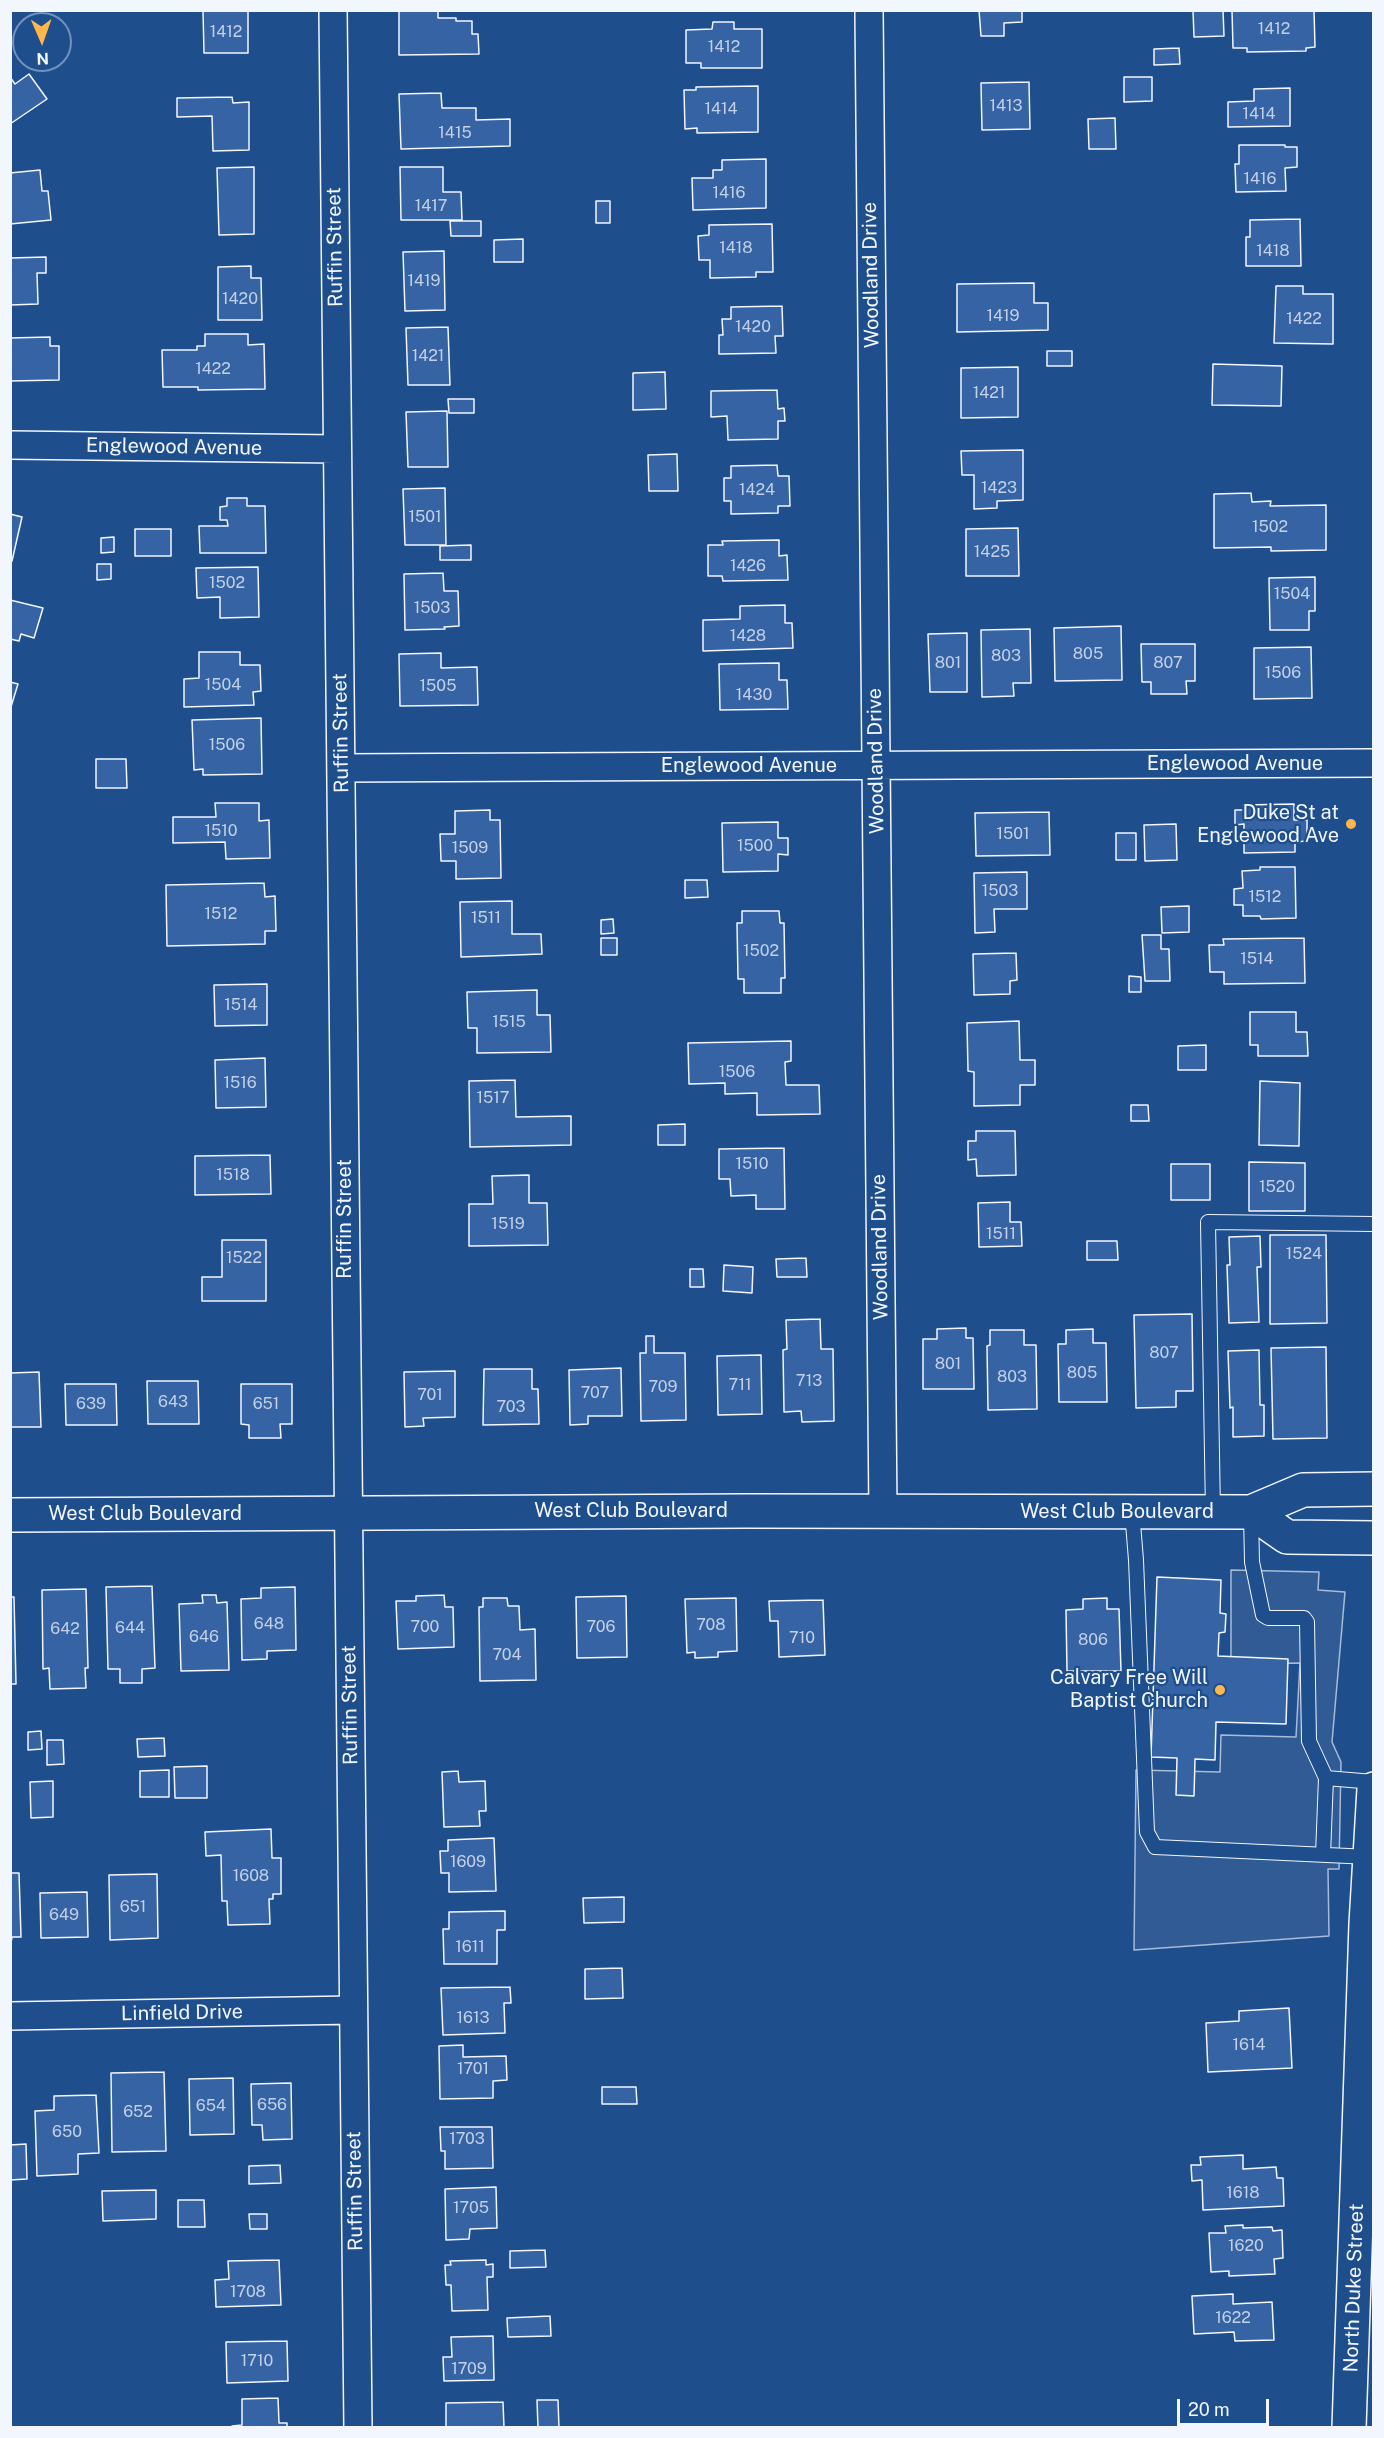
<!DOCTYPE html>
<html>
<head>
<meta charset="utf-8">
<style>
  body { margin:0 }
  #map { position:relative; width:1384px; height:2438px; overflow:hidden; background:#1f4e8c; font-family:"Public Sans",sans-serif }
  canvas { display:block }
  .frame { position:absolute; inset:0; border:12px solid #f2f6ff; pointer-events:none }
  .north { position:absolute; left:12px; top:12px; width:60px; height:60px; box-sizing:border-box; background:#1f4e8c; border:2px solid #7391ba; border-radius:50%; rotate:178deg; font-size:16px; font-weight:700; line-height:24px; text-align:center; color:#f2f6ff }
  .north::after { content:''; display:block; margin:auto; width:21px; height:27px; background:#ffb74d; clip-path:polygon(50% 0,100% 100%,50% 72%,0 100%) }
  .scale { position:absolute; left:1177px; top:2399px; width:92px; height:27px; box-sizing:border-box; border:3px solid #f2f6ff; border-top:0; padding-left:8px; font-size:18px; line-height:21px; white-space:nowrap; color:#f2f6ff; -webkit-text-stroke:4px #1f4e8c; paint-order:stroke }
</style>
</head>
<body>
<div id="map">
<canvas width="1384" height="2438"></canvas>
<div class="frame"></div>
<div class="north">N</div>
<div class="scale">20 m</div>
</div>
<script>
const c = document.querySelector('canvas').getContext('2d');
c.lineJoin = 'round';
function paint(path, color) {
  c.fillStyle = color;
  c.fill(path, 'evenodd');
}
function toPath(rows) {
  const path = new Path2D();
  for (const r of rows) {
    path.moveTo(r[0], r[1]);
    for (let i = 2; i < r.length; i += 2) path.lineTo(r[i], r[i + 1]);
  }
  return path;
}
function trace(path, color, width, dash) {
  c.strokeStyle = color;
  c.lineWidth = width;
  c.lineCap = dash ? 'butt' : 'round';
  c.setLineDash(dash || []);
  c.stroke(path);
}
function label(font, color, halo, rows, align = 'center') {
  c.font = font + ' "Public Sans",sans-serif';
  c.lineWidth = 4.5;
  c.setLineDash([]);
  c.textBaseline = 'middle';
  c.strokeStyle = halo;
  c.fillStyle = color;
  for (const [text, x, y, turn = 0] of rows) {
    c.save();
    c.translate(x, y);
    c.rotate((+turn || 0) * Math.PI / 180);
    c.textAlign = isNaN(turn) ? turn : align;
    if (halo) c.strokeText(text, 0, 0);
    c.fillText(text, 0, 0);
    c.restore();
  }
}
const built = toPath([
  [1231,1570,1319,1572,1318,1590,1345,1592,1332,1742,1341,1762,1339,1869,1328,1869,1329,1936,1134,1950,1136,1770,1220,1772,1221,1735,1296,1737,1300,1663,1231,1664,1231,1570]
]);
paint(built, '#305b95');
trace(built, '#a8bbd7', 1.5);
const building = toPath([
  [248,10,248,53,204,53,203,11,248,10],
  [399,10,438,10,438,18,456,18,456,21,472,21,472,34,478,34,479,54,399,55,399,10],
  [979,10,1022,10,1022,22,1004,23,1004,36,981,36,979,10],
  [1193,10,1223,10,1224,36,1194,37,1193,10],
  [1232,10,1314,10,1315,47,1306,48,1306,51,1247,52,1247,48,1233,48,1232,10],
  [713,22,734,22,734,29,762,29,762,68,701,68,701,63,686,63,686,30,712,29,713,22],
  [1179,48,1180,64,1154,65,1154,49,1179,48],
  [29,74,47,99,10,124,10,77,15,84,29,74],
  [1124,77,1152,77,1152,101,1124,102,1124,77],
  [1029,82,1030,129,982,130,981,83,1029,82],
  [758,86,758,132,697,133,697,128,685,129,684,90,696,90,696,87,758,86],
  [1290,88,1290,126,1228,127,1228,102,1254,101,1254,89,1290,88],
  [441,93,442,108,476,108,476,120,510,119,510,146,401,149,399,94,441,93],
  [232,97,233,103,249,102,249,150,213,151,212,116,177,117,177,98,232,97],
  [1115,118,1116,149,1089,149,1088,119,1115,118],
  [1239,145,1285,145,1285,147,1297,147,1297,167,1285,168,1286,191,1236,192,1235,164,1239,164,1239,145],
  [766,159,766,208,693,210,692,178,713,178,713,170,722,170,722,160,766,159],
  [254,167,254,234,219,235,217,168,254,167],
  [400,167,443,167,443,192,461,192,462,220,401,220,400,167],
  [40,170,42,191,48,191,51,220,10,224,10,173,40,170],
  [596,201,610,201,610,223,596,223,596,201],
  [1300,219,1301,266,1246,266,1246,237,1250,237,1250,220,1300,219],
  [450,221,481,221,481,236,451,236,450,221],
  [772,224,773,272,756,272,756,277,710,278,710,260,699,260,698,236,709,235,709,225,772,224],
  [523,239,523,262,494,262,494,240,523,239],
  [444,251,445,310,405,311,403,252,444,251],
  [46,257,46,273,37,273,38,304,10,305,10,258,46,257],
  [251,266,251,278,261,278,262,320,218,320,218,267,251,266],
  [1034,283,1034,303,1048,303,1048,330,957,332,957,284,1034,283],
  [1276,286,1303,286,1303,294,1333,294,1333,344,1274,343,1276,286],
  [782,306,783,336,775,336,776,353,719,354,719,335,723,335,722,319,731,319,731,307,782,306],
  [448,327,450,385,408,385,406,328,448,327],
  [205,334,248,334,248,345,264,344,265,389,198,390,198,387,163,387,162,350,197,350,197,346,205,346,205,334],
  [50,337,50,346,59,346,59,380,10,381,10,338,50,337],
  [1047,351,1072,351,1072,366,1047,366,1047,351],
  [1213,364,1282,366,1281,406,1212,405,1213,364],
  [1018,367,1018,417,961,418,961,368,1018,367],
  [665,372,666,409,633,410,633,373,665,372],
  [777,390,778,409,784,408,785,421,778,421,778,439,728,440,727,416,711,417,711,391,777,390],
  [448,399,474,399,474,413,449,413,448,399],
  [447,411,448,467,408,467,406,412,447,411],
  [1023,450,1023,500,997,501,997,508,974,509,974,475,962,475,961,451,1023,450],
  [677,454,678,491,649,491,648,455,677,454],
  [777,465,778,476,789,476,790,506,778,506,778,513,731,514,731,501,724,501,724,478,731,478,731,466,777,465],
  [445,488,446,545,405,545,403,489,445,488],
  [1251,493,1252,502,1271,501,1270,506,1326,505,1326,550,1271,551,1271,547,1214,548,1214,494,1251,493],
  [227,498,247,498,247,506,265,506,266,553,200,553,199,526,228,526,227,520,220,520,220,507,227,506,227,498],
  [10,514,22,517,12,561,10,561,10,514],
  [1018,528,1019,576,966,576,966,529,1018,528],
  [135,529,171,529,171,556,135,556,135,529],
  [114,537,114,552,101,553,101,538,114,537],
  [779,540,779,556,787,555,788,580,723,581,722,576,708,576,708,545,723,545,722,541,779,540],
  [471,545,471,560,440,560,440,546,471,545],
  [97,564,111,564,111,579,97,580,97,564],
  [258,567,259,617,220,618,220,597,197,598,196,568,258,567],
  [443,573,444,591,458,591,459,626,444,627,445,629,405,630,404,574,443,573],
  [1315,577,1315,611,1309,611,1309,630,1270,630,1269,578,1315,577],
  [10,600,43,608,34,638,21,634,19,641,10,639,10,600],
  [785,605,785,623,792,623,793,648,703,651,703,620,740,619,740,606,785,605],
  [1121,626,1122,680,1055,681,1054,628,1121,626],
  [1030,629,1031,683,1013,683,1014,696,982,697,981,630,1030,629],
  [967,633,967,692,930,692,928,634,967,633],
  [1141,644,1195,644,1195,681,1186,681,1187,694,1151,694,1151,682,1142,682,1141,644],
  [1311,647,1312,698,1254,699,1254,648,1311,647],
  [199,652,240,652,240,665,260,665,261,691,253,692,254,705,184,707,184,679,199,678,199,652],
  [441,653,441,668,477,667,478,705,400,706,399,654,441,653],
  [779,663,779,680,787,680,788,709,720,710,719,664,779,663],
  [10,682,18,684,10,710,10,682],
  [261,718,262,774,203,775,203,769,194,770,192,720,261,718],
  [96,759,126,759,127,788,96,788,96,759],
  [215,803,259,803,259,821,269,820,270,858,226,859,225,842,173,843,173,817,216,817,215,803],
  [1294,804,1294,820,1307,820,1307,841,1295,842,1295,852,1244,853,1244,824,1235,825,1235,810,1244,810,1243,805,1294,804],
  [490,810,490,820,500,820,501,878,456,879,456,861,441,861,440,834,455,834,455,811,490,810],
  [1049,812,1050,855,976,856,975,813,1049,812],
  [778,822,778,838,788,838,788,855,778,854,778,871,723,872,722,823,778,822],
  [1176,824,1177,860,1145,861,1144,825,1176,824],
  [1116,833,1136,833,1136,860,1116,860,1116,833],
  [1260,867,1295,867,1296,918,1261,919,1260,916,1243,916,1243,905,1234,905,1234,889,1243,888,1242,871,1260,870,1260,867],
  [1027,872,1027,909,994,909,995,932,975,933,974,873,1027,872],
  [685,880,707,880,708,897,685,898,685,880],
  [264,883,265,897,275,896,276,931,265,931,265,944,167,946,166,885,264,883],
  [512,901,512,934,541,934,542,954,461,957,460,902,512,901],
  [1189,906,1189,932,1162,933,1161,907,1189,906],
  [742,911,779,911,780,923,784,923,785,978,781,978,781,993,744,993,744,979,738,979,737,923,742,923,742,911],
  [613,919,614,933,601,934,601,920,613,919],
  [1142,935,1161,935,1161,949,1169,949,1170,981,1145,981,1142,935],
  [601,938,617,938,617,955,601,955,601,938],
  [1304,938,1305,983,1224,984,1224,972,1210,972,1209,945,1224,945,1223,939,1304,938],
  [1016,953,1017,980,1010,981,1010,994,974,995,973,954,1016,953],
  [1129,976,1141,977,1141,992,1129,992,1129,976],
  [267,984,267,1025,215,1026,214,985,267,984],
  [537,990,537,1015,550,1015,551,1052,477,1053,477,1028,468,1028,467,992,537,990],
  [1250,1012,1296,1012,1296,1032,1307,1032,1308,1056,1258,1056,1258,1045,1250,1045,1250,1012],
  [1019,1021,1020,1060,1035,1060,1035,1085,1020,1085,1020,1105,974,1106,974,1072,968,1071,967,1023,1019,1021],
  [791,1041,791,1061,785,1062,786,1085,819,1085,820,1114,757,1115,757,1093,725,1094,725,1083,689,1084,688,1043,791,1041],
  [1206,1045,1206,1070,1178,1070,1178,1046,1206,1045],
  [265,1058,266,1107,216,1108,215,1060,265,1058],
  [515,1080,516,1117,571,1116,571,1145,470,1147,469,1081,515,1080],
  [1260,1081,1300,1083,1299,1146,1259,1145,1260,1081],
  [1131,1105,1148,1105,1149,1121,1131,1121,1131,1105],
  [685,1124,685,1145,658,1145,658,1125,685,1124],
  [976,1131,1015,1131,1016,1175,977,1176,976,1159,968,1160,968,1141,976,1141,976,1131],
  [784,1148,785,1209,756,1209,756,1195,731,1196,730,1179,719,1179,719,1149,784,1148],
  [270,1155,271,1194,195,1195,195,1156,270,1155],
  [1249,1162,1305,1163,1305,1211,1249,1211,1249,1162],
  [1171,1164,1210,1164,1210,1200,1171,1200,1171,1164],
  [529,1175,529,1203,547,1203,548,1245,469,1246,469,1204,493,1204,492,1176,529,1175],
  [1010,1202,1010,1222,1021,1222,1022,1246,979,1247,978,1203,1010,1202],
  [1270,1235,1326,1235,1327,1323,1270,1324,1270,1235],
  [1260,1236,1261,1267,1257,1267,1259,1322,1229,1323,1227,1265,1230,1265,1229,1237,1260,1236],
  [222,1240,266,1240,266,1301,202,1301,202,1277,222,1277,222,1240],
  [1087,1241,1117,1241,1118,1260,1087,1260,1087,1241],
  [806,1258,807,1277,777,1277,776,1259,806,1258],
  [724,1265,753,1267,752,1293,723,1291,724,1265],
  [690,1269,703,1269,704,1287,690,1287,690,1269],
  [1192,1314,1193,1391,1176,1391,1176,1407,1136,1408,1134,1315,1192,1314],
  [820,1319,821,1349,833,1349,834,1421,802,1422,801,1411,784,1412,783,1350,787,1349,786,1320,820,1319],
  [966,1328,966,1338,973,1338,974,1389,923,1389,923,1339,937,1339,937,1329,966,1328],
  [1093,1329,1093,1343,1106,1343,1107,1402,1059,1402,1058,1344,1066,1344,1066,1330,1093,1329],
  [990,1330,1024,1330,1024,1345,1036,1345,1037,1409,988,1410,987,1346,990,1345,990,1330],
  [646,1336,654,1336,654,1353,685,1353,686,1420,641,1421,640,1353,646,1353,646,1336],
  [1326,1347,1327,1438,1273,1439,1271,1348,1326,1347],
  [1259,1350,1260,1405,1264,1405,1264,1436,1233,1437,1233,1407,1230,1408,1228,1351,1259,1350],
  [761,1355,762,1414,718,1415,717,1356,761,1355],
  [621,1368,622,1416,588,1416,588,1424,570,1425,569,1370,621,1368],
  [484,1369,532,1369,532,1389,538,1389,539,1424,483,1425,484,1369],
  [455,1371,455,1417,423,1418,424,1426,405,1427,404,1372,455,1371],
  [39,1372,41,1427,11,1427,10,1431,10,1373,39,1372],
  [147,1381,198,1381,199,1424,148,1424,147,1381],
  [65,1384,116,1384,117,1425,66,1425,65,1384],
  [241,1384,292,1384,292,1424,280,1424,281,1438,249,1438,249,1425,241,1424,241,1384],
  [1157,1577,1221,1580,1220,1613,1226,1614,1225,1632,1219,1633,1218,1656,1288,1659,1286,1724,1216,1722,1215,1760,1195,1759,1194,1796,1176,1795,1177,1758,1151,1757,1157,1577],
  [152,1586,155,1668,142,1669,142,1683,120,1683,120,1669,108,1669,106,1587,152,1586],
  [295,1587,296,1650,267,1651,267,1659,242,1660,241,1599,261,1598,261,1588,295,1587],
  [86,1589,88,1668,85,1668,86,1688,50,1689,49,1668,43,1669,42,1590,86,1589],
  [202,1595,216,1595,217,1603,227,1602,229,1670,181,1671,179,1604,203,1603,202,1595],
  [444,1595,445,1607,453,1607,454,1647,398,1649,396,1601,416,1601,416,1596,444,1595],
  [626,1596,627,1657,577,1658,576,1597,626,1596],
  [10,1597,14,1597,16,1684,10,1684,10,1597],
  [483,1598,507,1598,508,1606,519,1606,520,1630,535,1629,536,1680,480,1681,479,1607,483,1607,483,1598],
  [736,1598,737,1651,718,1652,718,1657,695,1658,695,1652,687,1653,685,1599,736,1598],
  [1107,1598,1107,1609,1119,1609,1121,1671,1067,1671,1066,1610,1083,1609,1083,1599,1107,1598],
  [823,1600,825,1655,779,1657,778,1621,770,1621,769,1601,823,1600],
  [41,1731,42,1749,28,1750,28,1732,41,1731],
  [164,1738,165,1756,138,1757,137,1739,164,1738],
  [47,1740,63,1740,64,1764,47,1765,47,1740],
  [207,1766,207,1798,175,1798,174,1767,207,1766],
  [169,1770,169,1797,140,1797,140,1771,169,1770],
  [458,1771,459,1782,485,1781,486,1811,479,1811,480,1826,444,1827,442,1772,458,1771],
  [53,1781,53,1817,31,1818,30,1782,53,1781],
  [271,1829,272,1858,281,1858,281,1894,273,1894,273,1899,269,1899,270,1924,228,1925,227,1901,222,1901,221,1855,206,1856,205,1832,271,1829],
  [494,1838,496,1891,449,1892,449,1873,441,1873,440,1851,448,1851,448,1840,494,1838],
  [10,1873,19,1873,21,1937,12,1937,10,1948,10,1873],
  [157,1874,158,1938,110,1940,109,1875,157,1874],
  [87,1892,88,1937,41,1938,40,1893,87,1892],
  [624,1897,624,1922,584,1923,583,1898,624,1897],
  [505,1911,505,1930,497,1930,497,1964,444,1964,443,1929,449,1929,449,1912,505,1911],
  [622,1968,623,1998,585,1999,585,1969,622,1968],
  [510,1987,511,2003,504,2003,505,2033,443,2035,441,1988,510,1987],
  [1289,2008,1292,2068,1208,2072,1206,2023,1239,2021,1239,2011,1289,2008],
  [463,2045,463,2057,506,2056,507,2080,493,2081,493,2098,440,2099,439,2046,463,2045],
  [164,2072,166,2151,112,2152,111,2073,164,2072],
  [233,2078,234,2134,190,2135,189,2079,233,2078],
  [291,2083,292,2139,263,2140,262,2125,252,2125,251,2084,291,2083],
  [602,2087,636,2087,637,2104,602,2104,602,2087],
  [96,2095,99,2153,78,2154,78,2174,37,2176,35,2111,54,2110,54,2096,96,2095],
  [440,2127,492,2127,493,2168,445,2169,445,2151,441,2151,440,2127],
  [26,2144,27,2179,10,2180,10,2145,26,2144],
  [1243,2155,1243,2169,1276,2167,1277,2178,1283,2178,1284,2206,1203,2210,1202,2180,1192,2181,1191,2165,1201,2165,1200,2157,1243,2155],
  [280,2165,281,2183,249,2184,249,2166,280,2165],
  [496,2187,497,2228,470,2229,469,2239,446,2240,445,2189,496,2187],
  [156,2190,156,2219,103,2221,102,2191,156,2190],
  [178,2200,204,2200,205,2227,178,2227,178,2200],
  [249,2214,267,2214,267,2229,250,2229,249,2214],
  [1243,2225,1243,2228,1272,2227,1273,2231,1282,2230,1283,2258,1274,2259,1275,2274,1229,2276,1229,2271,1211,2272,1209,2233,1226,2233,1225,2226,1243,2225],
  [545,2250,546,2267,510,2268,510,2251,545,2250],
  [279,2260,281,2305,216,2307,215,2280,229,2279,228,2261,279,2260],
  [486,2260,486,2265,493,2264,493,2277,487,2277,488,2310,452,2311,451,2285,446,2285,445,2265,451,2265,450,2261,486,2260],
  [1233,2294,1233,2304,1272,2302,1274,2340,1235,2341,1234,2332,1194,2334,1192,2296,1233,2294],
  [550,2316,551,2336,508,2337,507,2318,550,2316],
  [493,2336,494,2380,444,2381,443,2357,452,2357,451,2337,493,2336],
  [287,2341,288,2381,227,2383,226,2342,287,2341],
  [278,2398,279,2423,287,2423,287,2428,232,2428,232,2426,242,2425,242,2399,278,2398],
  [537,2400,558,2400,559,2428,538,2428,537,2400],
  [503,2402,504,2428,446,2428,446,2403,503,2402]
]);
paint(building, '#3563a3');
trace(building, '#f2f6ff', 1.5);
const lane = toPath([
  [1132,1511,1136,1560,1147,1832,1155,1847,1370,1857],
  [1213,1512,1208,1222,1374,1224],
  [1251,1514,1252,1562,1263,1615,1268,1618,1304,1618,1307,1622,1309,1741,1326,1778],
  [1323,1855,1326,1778,1374,1782]
]);
const street = toPath([
  [333,10,358,2428],
  [869,10,883,1512],
  [10,445,337,449],
  [341,768,1374,763],
  [10,2016,353,2010]
]);
const secondary = toPath([
  [1251,1512,1287,1537,1374,1538],
  [10,1515,746,1511,1251,1512,1303,1490,1374,1489],
  [1349,2428,1366,1924,1374,1789]
]);
trace(lane, '#f2f6ff', 16);
trace(street, '#f2f6ff', 30);
trace(secondary, '#f2f6ff', 36);
trace(lane, '#1f4e8c', 14);
trace(street, '#1f4e8c', 27);
trace(secondary, '#1f4e8c', 33);
for (const [x, y, r, color] of [
  [1351,824,6,"#ffb74d"],
  [1220,1690,6,"#ffb74d"]
]) {
  const dot = new Path2D();
  dot.arc(x, y, r, 0, 2 * Math.PI);
  c.fillStyle = color;
  c.fill(dot);
  trace(dot, '#1f4e8c', 2);
}
label('16px', '#c3d1e8', null, [
  ["1412",1274,29],
  ["1412",226,32],
  ["1412",724,47],
  ["1413",1006,106],
  ["1414",721,109],
  ["1414",1259,114],
  ["1415",455,133],
  ["1416",1260,179],
  ["1416",729,193],
  ["1417",431,206],
  ["1418",736,248],
  ["1418",1273,251],
  ["1419",424,281],
  ["1420",240,299],
  ["1419",1003,316],
  ["1422",1304,319],
  ["1420",753,327],
  ["1421",428,356],
  ["1422",213,369],
  ["1421",989,393],
  ["1423",999,488],
  ["1424",757,490],
  ["1501",425,517],
  ["1502",1270,527],
  ["1425",992,552],
  ["1426",748,566],
  ["1502",227,583],
  ["1504",1292,594],
  ["1503",432,608],
  ["1428",748,636],
  ["805",1088,654],
  ["803",1006,656],
  ["801",948,663],
  ["807",1168,663],
  ["1506",1283,673],
  ["1504",223,685],
  ["1505",438,686],
  ["1430",754,695],
  ["1506",227,745],
  ["1510",221,831],
  ["1501",1013,834],
  ["1500",755,846],
  ["1509",470,848],
  ["1503",1000,891],
  ["1512",1265,897],
  ["1512",221,914],
  ["1511",486,918],
  ["1502",761,951],
  ["1514",1257,959],
  ["1514",241,1005],
  ["1515",509,1022],
  ["1506",737,1072],
  ["1516",240,1083],
  ["1517",493,1098],
  ["1510",752,1164],
  ["1518",233,1175],
  ["1520",1277,1187],
  ["1519",508,1224],
  ["1511",1001,1234],
  ["1524",1304,1254],
  ["1522",244,1258],
  ["807",1164,1353],
  ["801",948,1364],
  ["805",1082,1373],
  ["803",1012,1377],
  ["713",809,1381],
  ["711",740,1385],
  ["709",663,1387],
  ["707",595,1393],
  ["701",430,1395],
  ["643",173,1402],
  ["639",91,1404],
  ["651",266,1404],
  ["703",511,1407],
  ["648",269,1624],
  ["708",711,1625],
  ["700",425,1627],
  ["706",601,1627],
  ["644",130,1628],
  ["642",65,1629],
  ["646",204,1637],
  ["710",802,1638],
  ["806",1093,1640],
  ["704",507,1655],
  ["1609",468,1862],
  ["1608",251,1876],
  ["651",133,1907],
  ["649",64,1915],
  ["1611",470,1947],
  ["1613",473,2018],
  ["1614",1249,2045],
  ["1701",473,2069],
  ["656",272,2105],
  ["654",211,2106],
  ["652",138,2112],
  ["650",67,2132],
  ["1703",467,2139],
  ["1618",1243,2193],
  ["1705",471,2208],
  ["1620",1246,2246],
  ["1708",248,2292],
  ["1622",1233,2318],
  ["1710",257,2361],
  ["1709",469,2369]
]);
label('20px', '#f2f6ff', '#1f4e8c', [
  ["Ruffin Street",335,247,-91],
  ["Woodland Drive",871,275,-91],
  ["Englewood Avenue",174,447,1],
  ["Ruffin Street",341,733,-91],
  ["Woodland Drive",876,761,-91],
  ["Englewood Avenue",1235,764],
  ["Englewood Avenue",749,766],
  ["Ruffin Street",345,1219,-90],
  ["Woodland Drive",880,1247,-91],
  ["West Club Boulevard",631,1511],
  ["West Club Boulevard",1117,1512],
  ["West Club Boulevard",145,1514],
  ["Ruffin Street",350,1705,-91],
  ["Linfield Drive",182,2013,-1],
  ["Ruffin Street",355,2191,-91],
  ["North Duke Street",1354,2288,-88]
]);
label('20px', '#f2f6ff', '#1f4e8c', [
  ["Duke St at",1339,813],
  ["Englewood Ave",1339,836],
  ["Calvary Free Will",1208,1678],
  ["Baptist Church",1208,1701]
], 'right');
</script>
</body>
</html>
